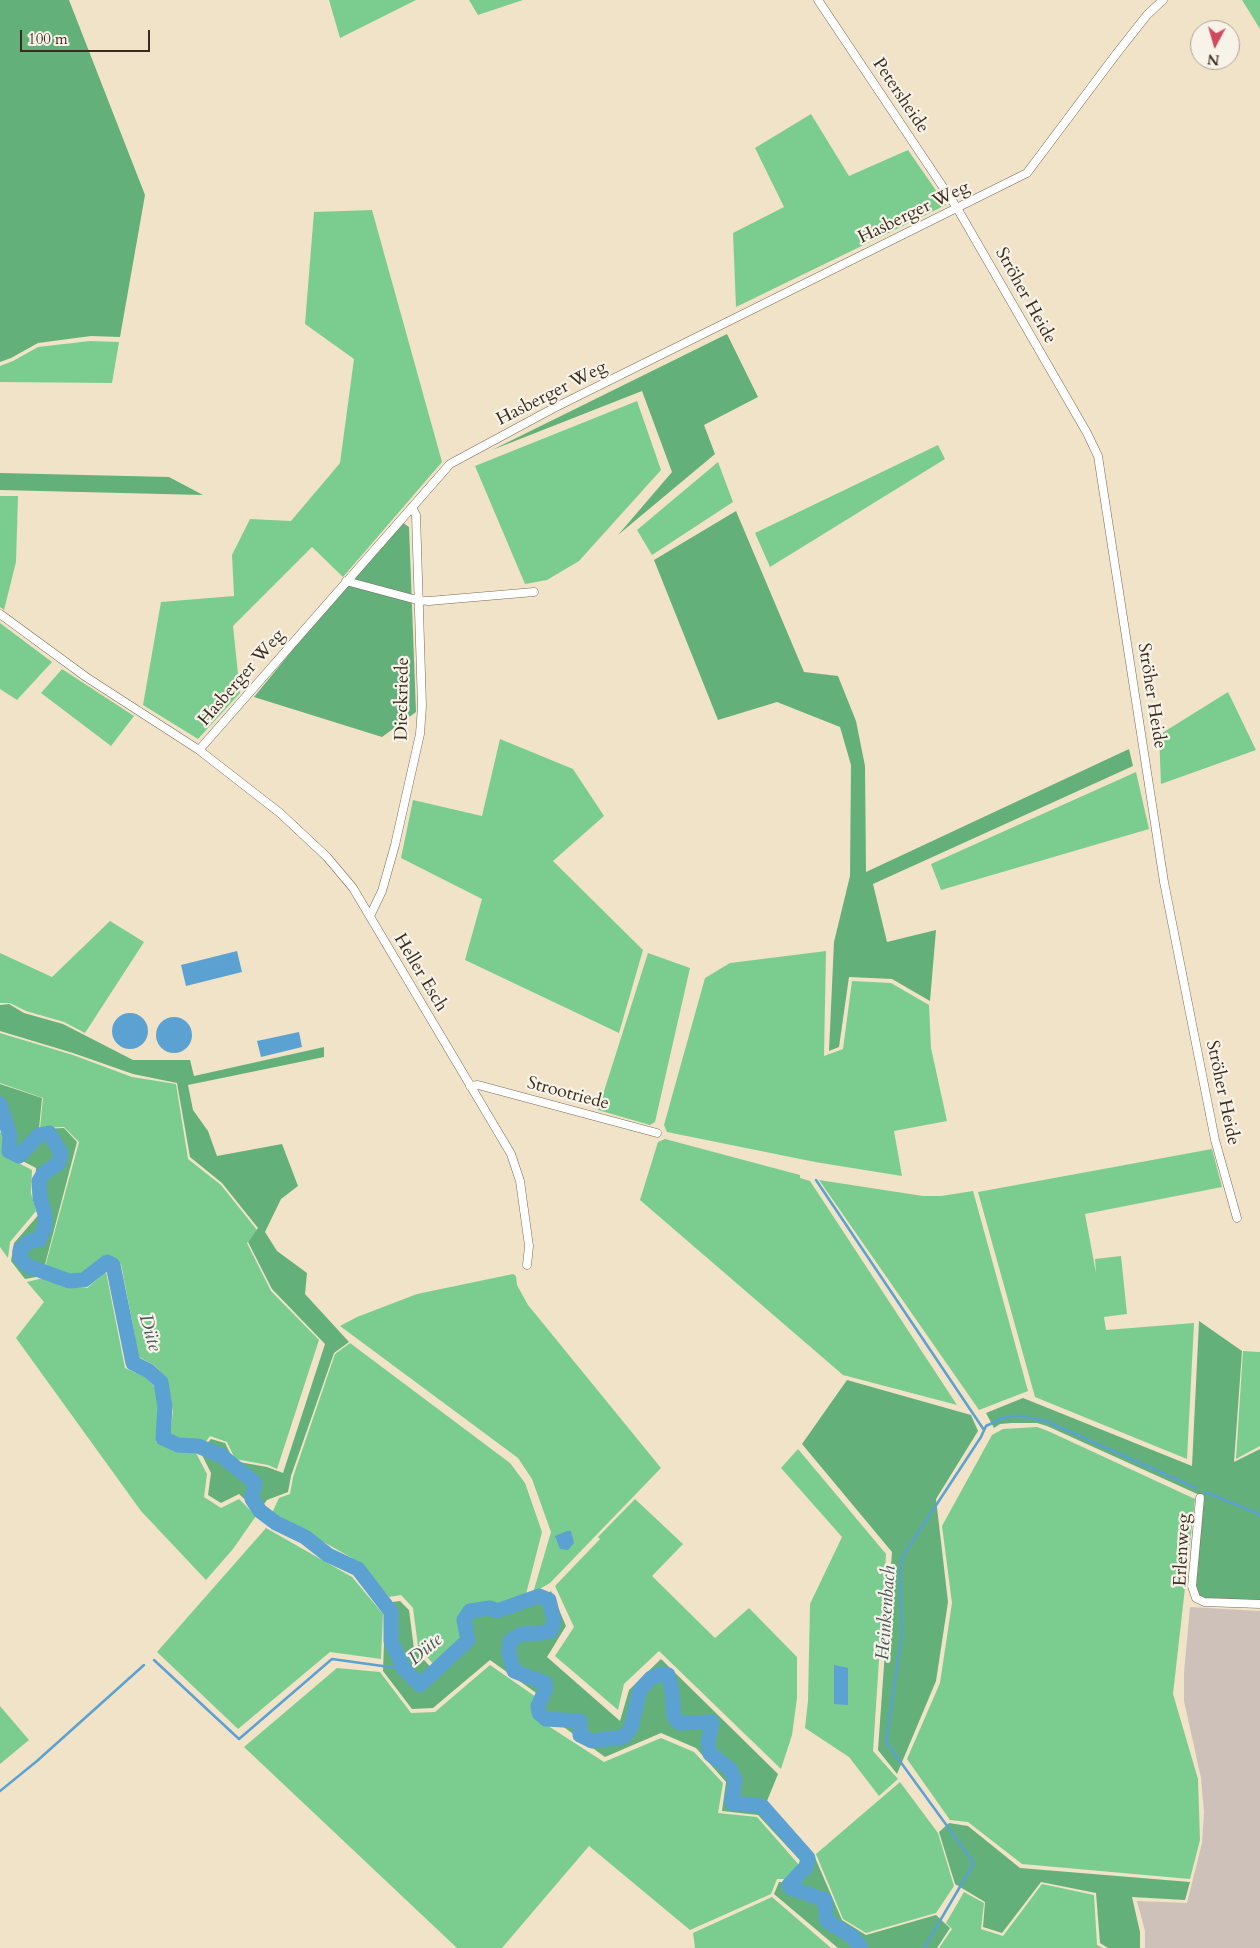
<!DOCTYPE html>
<html>
<head>
<meta charset="utf-8">
<style>
  body { margin:0 }
  #map { position:relative; width:1260px; height:1948px; overflow:hidden; background:#f1e3c7; font-family:Cardo,serif }
  canvas { display:block }
  .north { position:absolute; left:1190px; top:20px; width:50px; height:50px; box-sizing:border-box; background:#f7f3e8; border:1px solid #aca397; border-radius:50%; rotate:186deg; font-size:14px; font-weight:700; line-height:20px; text-align:center; color:#3b2a1e }
  .north::after { content:''; display:block; margin:auto; width:18px; height:22px; background:#d1495b; clip-path:polygon(50% 0,100% 100%,50% 72%,0 100%) }
  .scale { position:absolute; left:20px; top:30px; width:130px; height:22px; box-sizing:border-box; border:2px solid #3b2a1e; border-top:0; padding-left:6px; font-size:15px; line-height:18px; white-space:nowrap; color:#3b2a1e; -webkit-text-stroke:4px #f7f3e8; paint-order:stroke }
</style>
</head>
<body>
<div id="map">
<canvas width="1260" height="1948"></canvas>
<div class="north">N</div>
<div class="scale">100 m</div>
</div>
<script>
const c = document.querySelector('canvas').getContext('2d');
c.lineJoin = 'round';
function paint(path, color) {
  c.fillStyle = color;
  c.fill(path, 'evenodd');
}
function toPath(rows) {
  const path = new Path2D();
  for (const r of rows) {
    if (r.length === 3) {
      path.moveTo(r[0] + r[2], r[1]);
      path.arc(r[0], r[1], r[2], 0, 2 * Math.PI);
      continue;
    }
    path.moveTo(r[0], r[1]);
    for (let i = 2; i < r.length; i += 2) path.lineTo(r[i], r[i + 1]);
  }
  return path;
}
function trace(path, color, width, dash) {
  c.strokeStyle = color;
  c.lineWidth = width;
  c.lineCap = dash ? 'butt' : 'round';
  c.setLineDash(dash || []);
  c.stroke(path);
}
function label(font, color, halo, rows, align = 'center') {
  c.font = font + ' Cardo,serif';
  c.lineWidth = 4.5;
  c.setLineDash([]);
  c.textBaseline = 'middle';
  c.strokeStyle = halo;
  c.fillStyle = color;
  for (const [text, x, y, turn = 0] of rows) {
    c.save();
    c.translate(x, y);
    c.rotate((+turn || 0) * Math.PI / 180);
    c.textAlign = isNaN(turn) ? turn : align;
    if (halo) c.strokeText(text, 0, 0);
    c.fillText(text, 0, 0);
    c.restore();
  }
}
paint(toPath([
  [1190,1607,1260,1611,1260,1948,1145,1948,1145,1931,1137,1901,1187,1903,1202,1843,1204,1812,1201,1778,1184,1701,1184,1673]
]), '#cec1ba');
paint(toPath([
  [329,0,416,0,340,38],
  [469,0,523,0,478,15],
  [1242,0,1260,0,1260,29],
  [811,114,849,176,908,150,946,205,736,307,733,233,784,207,755,148],
  [372,210,442,462,343,577,312,547,233,626,240,693,198,739,143,705,161,602,234,596,232,555,250,519,291,521,340,463,354,359,305,324,314,212],
  [90,341,119,342,112,383,0,382,0,366,13,361,38,347],
  [637,401,661,470,579,561,547,580,525,584,475,466],
  [938,445,945,459,770,567,755,533],
  [718,462,733,502,652,555,637,530],
  [0,496,18,496,16,562,4,610,0,607],
  [0,623,52,662,17,700,0,689],
  [62,669,134,716,111,746,41,693],
  [1228,692,1256,750,1161,784,1159,735],
  [500,739,573,769,604,816,553,861,643,950,619,1033,465,960,482,899,401,858,413,800,482,816],
  [1136,772,1149,829,941,890,931,864],
  [110,921,144,942,85,1033,64,1022,26,1011,10,1003,0,1003,0,953,52,977],
  [826,951,824,1056,843,1049,852,981,891,983,929,1005,931,1048,947,1121,894,1131,902,1176,815,1162,667,1132,664,1125,705,978,730,963],
  [648,953,690,968,655,1122,650,1125,598,1110],
  [0,1033,73,1055,132,1077,176,1084,188,1159,221,1185,257,1230,247,1243,271,1291,319,1340,277,1469,268,1465,235,1459,227,1442,210,1436,205,1443,180,1442,170,1434,173,1411,167,1378,154,1365,139,1357,121,1264,104,1256,80,1276,68,1276,45,1267,79,1142,64,1127,40,1128,43,1098,0,1083],
  [0,1132,5,1136,3,1155,32,1170,31,1193,36,1211,10,1242,8,1258,0,1247],
  [665,1139,800,1175,800,1178,810,1181,957,1405,843,1375,640,1200,658,1142],
  [1212,1149,1222,1187,1085,1214,1096,1273,1095,1259,1121,1256,1127,1314,1104,1317,1106,1330,1194,1323,1187,1459,1035,1397,978,1192],
  [819,1180,923,1196,941,1196,973,1191,1028,1391,979,1410],
  [106,1272,125,1368,145,1377,155,1387,159,1407,156,1442,177,1451,196,1453,207,1474,204,1497,221,1508,239,1499,256,1516,233,1549,206,1580,141,1511,16,1338,44,1302,27,1282,43,1278,67,1288,87,1288],
  [513,1274,516,1276,517,1285,528,1305,661,1468,550,1583,533,1593,551,1532,532,1479,518,1458,340,1326,357,1317,417,1294],
  [350,1343,510,1463,525,1483,542,1532,526,1594,498,1606,491,1603,467,1606,458,1619,462,1638,433,1664,418,1646,413,1608,401,1595,389,1597,361,1563,272,1513,279,1498,290,1494,293,1477,335,1354],
  [1243,1351,1260,1352,1260,1446,1236,1459],
  [1037,1427,1048,1431,1195,1499,1173,1694,1198,1779,1200,1840,1190,1879,1022,1864,968,1822,950,1820,907,1759,940,1683,952,1603,942,1526,992,1435,1003,1429],
  [798,1449,886,1554,873,1751,898,1779,879,1796,849,1757,805,1728,808,1701,810,1604,842,1537,781,1468],
  [635,1499,683,1544,652,1576,715,1638,749,1608,797,1657,797,1698,792,1735,781,1769,659,1651,624,1684,618,1710,555,1656,574,1627,555,1586,600,1539,598,1537],
  [266,1528,352,1577,383,1614,381,1659,330,1652,238,1729,157,1652],
  [490,1665,536,1697,532,1707,533,1716,604,1762,661,1738,694,1752,723,1783,718,1813,757,1817,800,1866,788,1879,777,1879,771,1894,690,1930,589,1846,502,1948,457,1948,244,1747,337,1668,380,1672,411,1713,435,1712],
  [0,1706,29,1740,0,1764],
  [900,1782,938,1833,954,1886,936,1913,866,1933,843,1919,816,1854],
  [1042,1884,1094,1895,1097,1945,1103,1948,939,1948,952,1929,946,1923,964,1892,984,1903,981,1929,1003,1936],
  [772,1897,831,1948,695,1948,693,1933]
]), '#7bcd8f');
paint(toPath([
  [0,0,69,0,145,195,120,337,91,336,38,343,11,358,0,362],
  [727,334,758,397,704,425,715,454,618,535,672,472,642,391,492,450],
  [0,473,169,477,203,495,0,490],
  [736,511,804,672,838,676,856,721,865,766,866,872,1129,749,1133,766,873,884,887,942,936,930,930,1001,892,979,849,977,839,1047,829,1051,834,942,850,876,851,765,840,727,777,702,718,720,654,560],
  [399,520,409,527,416,712,382,737,254,697],
  [9,1004,24,1013,63,1024,133,1060,190,1060,194,1076,324,1047,324,1057,188,1085,193,1110,208,1131,217,1156,282,1144,298,1186,281,1199,265,1232,277,1251,307,1273,305,1294,349,1342,334,1353,291,1476,288,1492,267,1500,258,1512,239,1494,221,1503,208,1495,211,1473,200,1451,211,1439,225,1443,234,1461,267,1467,283,1473,325,1344,272,1289,248,1242,258,1228,222,1183,190,1157,177,1083,133,1074,73,1053,0,1031,0,1005],
  [0,1084,42,1098,39,1129,64,1128,77,1142,42,1276,25,1279,11,1261,14,1243,41,1212,35,1192,36,1168,7,1153,8,1135,0,1127],
  [1199,1321,1242,1351,1234,1462,1260,1449,1260,1600,1204,1600,1198,1594,1196,1585,1204,1497,1047,1426,1037,1423,1012,1423,1000,1424,994,1428,986,1413,1023,1398,1192,1466],
  [847,1380,971,1415,978,1431,936,1499,948,1602,936,1681,897,1774,878,1750,892,1552,802,1444],
  [551,1591,566,1626,547,1657,620,1721,629,1690,661,1659,778,1774,767,1801,813,1853,842,1920,866,1935,936,1915,950,1928,937,1948,838,1948,774,1894,779,1882,798,1883,809,1870,758,1815,722,1811,726,1782,696,1748,661,1733,605,1757,547,1715,543,1708,546,1700,490,1660,433,1708,412,1709,383,1671,385,1613,378,1604,400,1601,409,1610,414,1649,437,1674,472,1643,468,1622,473,1615,488,1613,496,1618,539,1602],
  [949,1823,968,1826,1020,1868,1190,1882,1185,1900,1132,1897,1140,1932,1140,1948,1108,1948,1100,1943,1096,1893,1041,1882,1002,1933,983,1927,985,1902,955,1884,939,1832]
]), '#64b07a');
paint(toPath([
  [237,951,242,972,186,986,181,965],
  [130,1031,18],
  [174,1035,18],
  [299,1032,302,1047,261,1057,257,1041],
  [567,1531,571,1531,574,1543,568,1550,560,1549,555,1536],
  [834,1665,848,1668,848,1705,834,1704]
]), '#5ba1d1');
trace(toPath([
  [816,1180,984,1430],
  [1205,1492,1257,1513,1260,1516],
  [154,1660,239,1739,332,1659,404,1669],
  [0,1791,37,1761,144,1665],
  [924,1948,974,1863,886,1742,902,1634,900,1573,902,1559,906,1551,981,1437,986,1426,1003,1418,1018,1416,1046,1421,1196,1488]
]), '#5ba1d1', 2.5);
trace(toPath([
  [0,1104,10,1136,9,1151,19,1156,39,1135,49,1133,61,1153,59,1163,44,1173,39,1181,40,1198,45,1214,45,1227,39,1240,30,1241,20,1250,20,1258,28,1266,69,1281,84,1280,107,1262,113,1265,133,1363,149,1371,161,1382,165,1407,163,1438,178,1445,198,1446,222,1456,255,1483,252,1499,260,1511,276,1523,305,1537,328,1555,358,1569,391,1612,391,1641,404,1669,420,1685,468,1640,464,1620,470,1611,490,1608,497,1611,539,1596,549,1600,554,1621,551,1631,540,1633,521,1634,510,1641,509,1654,514,1671,545,1683,546,1688,538,1706,539,1713,546,1719,580,1721,580,1735,592,1741,624,1737,631,1728,640,1690,651,1678,660,1674,668,1675,672,1691,674,1717,679,1723,712,1722,708,1743,710,1754,730,1769,735,1780,732,1803,762,1806,808,1858,806,1867,789,1885,791,1888,825,1900,827,1921,853,1937,861,1948]
]), '#5ba1d1', 15);
const minor = toPath([
  [818,0,957,208,1087,433,1098,456,1164,882,1215,1140,1237,1218],
  [346,581,417,600,429,601,534,592],
  [0,614,86,677,199,750,280,813,327,857,353,888,511,1154,520,1181,529,1246,527,1265],
  [199,750,450,464,552,409,1027,173,1117,53,1147,15,1163,0],
  [370,916,382,891,395,845,420,734,422,706,416,515,412,507],
  [470,1086,478,1085,657,1133],
  [1200,1498,1192,1586,1196,1598,1204,1602,1260,1604]
]);
trace(minor, '#7b6b59', 9);
trace(minor, '#fff', 8);
label('18px', '#3b2a1e', '#f7f3e8', [
  ["Petersheide",900,96,56],
  ["Hasberger Weg",914,213,-26],
  ["Ströher Heide",1025,296,61],
  ["Hasberger Weg",552,394,-27],
  ["Hasberger Weg",242,678,-49],
  ["Ströher Heide",1151,696,81],
  ["Dieckriede",403,699,-89],
  ["Heller Esch",420,973,59],
  ["Ströher Heide",1222,1093,78],
  ["Strootriede",568,1094,15],
  ["Erlenweg",1183,1550,-87]
]);
label('italic 19px', '#46545d', '#f7f3e8', [
  ["Düte",149,1333,74],
  ["Heinkenbach",887,1613,-86],
  ["Düte",426,1650,-40]
]);
</script>
</body>
</html>
